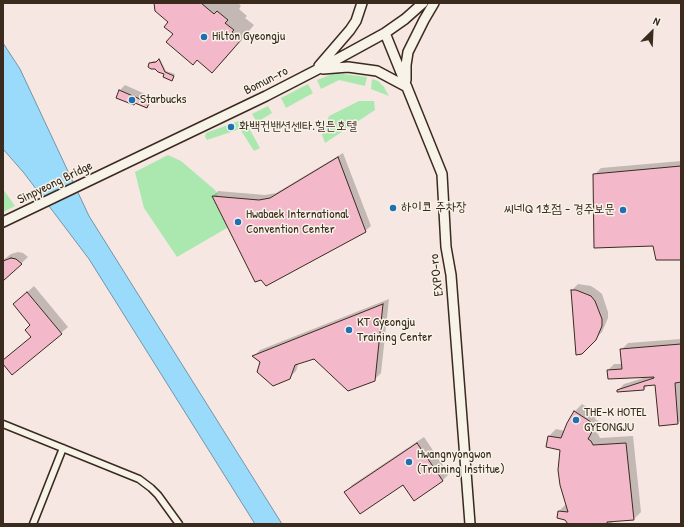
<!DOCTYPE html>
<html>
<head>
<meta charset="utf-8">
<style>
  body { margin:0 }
  #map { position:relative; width:684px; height:527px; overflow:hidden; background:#f6e7e2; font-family:"Patrick Hand",sans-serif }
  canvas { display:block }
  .frame { position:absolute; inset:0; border:4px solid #3b2a1e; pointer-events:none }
  .north { position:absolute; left:632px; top:12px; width:40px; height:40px; -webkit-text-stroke:3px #f7f3e8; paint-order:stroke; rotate:24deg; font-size:11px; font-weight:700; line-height:16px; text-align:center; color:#3b2a1e }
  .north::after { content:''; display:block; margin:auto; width:14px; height:18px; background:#3b2a1e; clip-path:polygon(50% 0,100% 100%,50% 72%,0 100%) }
</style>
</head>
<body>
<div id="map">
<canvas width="684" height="527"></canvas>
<div class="frame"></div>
<div class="north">N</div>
</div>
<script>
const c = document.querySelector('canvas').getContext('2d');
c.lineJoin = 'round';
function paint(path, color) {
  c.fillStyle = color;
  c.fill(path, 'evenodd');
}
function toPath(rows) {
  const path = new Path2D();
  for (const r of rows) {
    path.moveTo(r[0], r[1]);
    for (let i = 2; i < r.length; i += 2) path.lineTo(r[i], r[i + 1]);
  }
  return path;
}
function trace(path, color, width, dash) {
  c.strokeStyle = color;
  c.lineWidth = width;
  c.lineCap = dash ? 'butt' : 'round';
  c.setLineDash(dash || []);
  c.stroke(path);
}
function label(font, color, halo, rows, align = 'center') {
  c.font = font + ' "Patrick Hand","Poor Story",sans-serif';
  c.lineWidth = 3;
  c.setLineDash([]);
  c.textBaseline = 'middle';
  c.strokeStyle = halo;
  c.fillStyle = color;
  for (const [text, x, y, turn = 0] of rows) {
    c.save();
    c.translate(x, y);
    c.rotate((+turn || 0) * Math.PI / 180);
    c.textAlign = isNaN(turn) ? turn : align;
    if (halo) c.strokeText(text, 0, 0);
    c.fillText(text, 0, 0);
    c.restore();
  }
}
paint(toPath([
  [335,73,367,77,365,86,339,80,321,89,317,80],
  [372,79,378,81,384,87,389,96,371,89],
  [308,84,313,93,286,108,281,98],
  [359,101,374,101,375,110,325,143,322,135,329,116],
  [268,106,272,113,257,122,252,114],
  [244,119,260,148,254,151,240,129,207,140,205,137,206,133],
  [168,155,181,161,215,190,232,225,177,257,144,208,135,172],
  [3,189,15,206,3,212]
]), '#aae8af');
const water = toPath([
  [3,43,20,69,89,216,282,524,255,524,89,259,24,173,3,149,3,43]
]);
paint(water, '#9adbfc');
trace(water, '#7494a3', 1);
paint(toPath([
  [155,3,238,3,241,6,239,9,247,16,245,18,254,25,226,58,212,72,174,34,169,22],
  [160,59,166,71,175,74,173,78,149,64,153,61,158,61],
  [125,85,154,98,152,102,147,107,136,102,134,104,117,97,120,90],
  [343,153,371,226,365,231,213,196,218,191,265,195,276,193],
  [681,161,681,259,654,245,594,175,601,168],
  [18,252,23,253,28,257,3,281,3,260,11,254],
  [578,284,591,286,597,290,602,294,608,312,608,318,602,332,581,353,572,290],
  [34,286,68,327,61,333,3,362,32,337,31,325,14,304],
  [389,299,381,373,374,380,314,358,299,362,296,371,289,378,261,362,254,356,260,350],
  [681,339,681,420,678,423,656,384,648,385,644,389,618,390,624,384,647,377,608,370,614,364,623,364,622,349,628,343],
  [582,404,598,414,595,419,600,422,595,431,598,434,600,438,633,436,641,512,634,519,611,521,614,524,569,524,559,511,566,504,561,449,547,446,549,436,556,429,565,431,568,423,575,411],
  [424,437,449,474,442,481,403,484,346,492,352,485]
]), '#0003');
const building = toPath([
  [154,3,201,3,214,14,217,11,228,20,225,23,234,30,232,32,241,40,212,73,197,60,193,65,166,42,173,34,164,27,168,22,155,11,154,3],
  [159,59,165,72,174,76,172,81,163,77,164,74,158,72,155,69,151,69,148,67,149,63,156,62,159,59],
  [119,90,149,103,147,108,135,103,134,105,116,98,119,90],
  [338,157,366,232,266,286,261,280,255,282,212,196,259,200,270,198,338,157],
  [681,166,681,260,656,260,653,246,594,248,593,174,681,166],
  [11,258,16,259,22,264,3,281,3,261,11,258],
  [571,290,576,290,591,296,595,301,602,319,602,326,596,340,582,354,576,355,571,290],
  [27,292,62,334,12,375,3,364,3,360,31,337,25,330,30,325,13,304,27,292],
  [383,304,375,381,348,391,314,359,295,365,290,379,273,386,257,372,260,362,252,356,383,304],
  [681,344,681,382,675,383,678,424,659,426,655,385,644,386,644,390,617,392,617,390,654,378,654,377,608,379,607,370,622,369,620,349,681,344],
  [574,411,591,422,588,427,593,430,588,439,591,441,593,445,626,443,634,520,607,522,607,524,568,524,565,520,557,518,558,511,568,512,560,485,558,470,560,450,546,447,548,436,561,438,567,423,574,411],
  [417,443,443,481,414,501,403,485,360,514,344,492,417,443]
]);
paint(building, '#f3b9cb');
trace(building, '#3b2a1e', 1);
const street = toPath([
  [3,424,139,479,151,488,158,495,179,524],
  [33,524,63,448]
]);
const secondary = toPath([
  [385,33,442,174,446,247,451,275,470,524],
  [319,66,350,30,356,21,362,3],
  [323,69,348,67,377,71,407,87],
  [406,80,406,65,408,52,424,20,434,3],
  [3,222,266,96,332,62,385,33,405,19,423,3]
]);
trace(street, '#3b2a1e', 9);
trace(secondary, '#3b2a1e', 12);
trace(street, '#f7f3e8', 6);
trace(secondary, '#f7f3e8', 9);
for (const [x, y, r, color] of [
  [204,37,4,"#1f6fb2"],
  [132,100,4,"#1f6fb2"],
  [231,127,4,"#1f6fb2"],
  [393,208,4,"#1f6fb2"],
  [623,210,4,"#1f6fb2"],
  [238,222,4,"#1f6fb2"],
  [349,330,4,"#1f6fb2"],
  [576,420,4,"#1f6fb2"],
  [409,462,4,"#1f6fb2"]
]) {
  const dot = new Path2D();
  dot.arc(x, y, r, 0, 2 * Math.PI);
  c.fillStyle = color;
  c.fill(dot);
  trace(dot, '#f7f3e8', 1.5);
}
label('13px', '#3b2a1e', '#f7f3e8', [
  ["Hilton Gyeongju",212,37],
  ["Starbucks",140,100],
  ["화백컨밴션센타.힐튼호텔",239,127],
  ["하이코 주차장",401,208],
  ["씨네Q 1호점 - 경주보문",615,210,"right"],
  ["Hwabaek International",246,215],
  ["Convention Center",246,230],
  ["KT Gyeongju",357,323],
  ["Training Center",357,338],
  ["THE-K HOTEL",584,413],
  ["GYEONGJU",584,428],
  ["Hwangnyongwon",417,455],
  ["(Training Institue)",417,470]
], 'left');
label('13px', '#3b2a1e', '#f7f3e8', [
  ["Bomun-ro",266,81,-27],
  ["Sinpyeong Bridge",55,183,-26],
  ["EXPO-ro",437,275,-97]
]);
</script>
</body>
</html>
